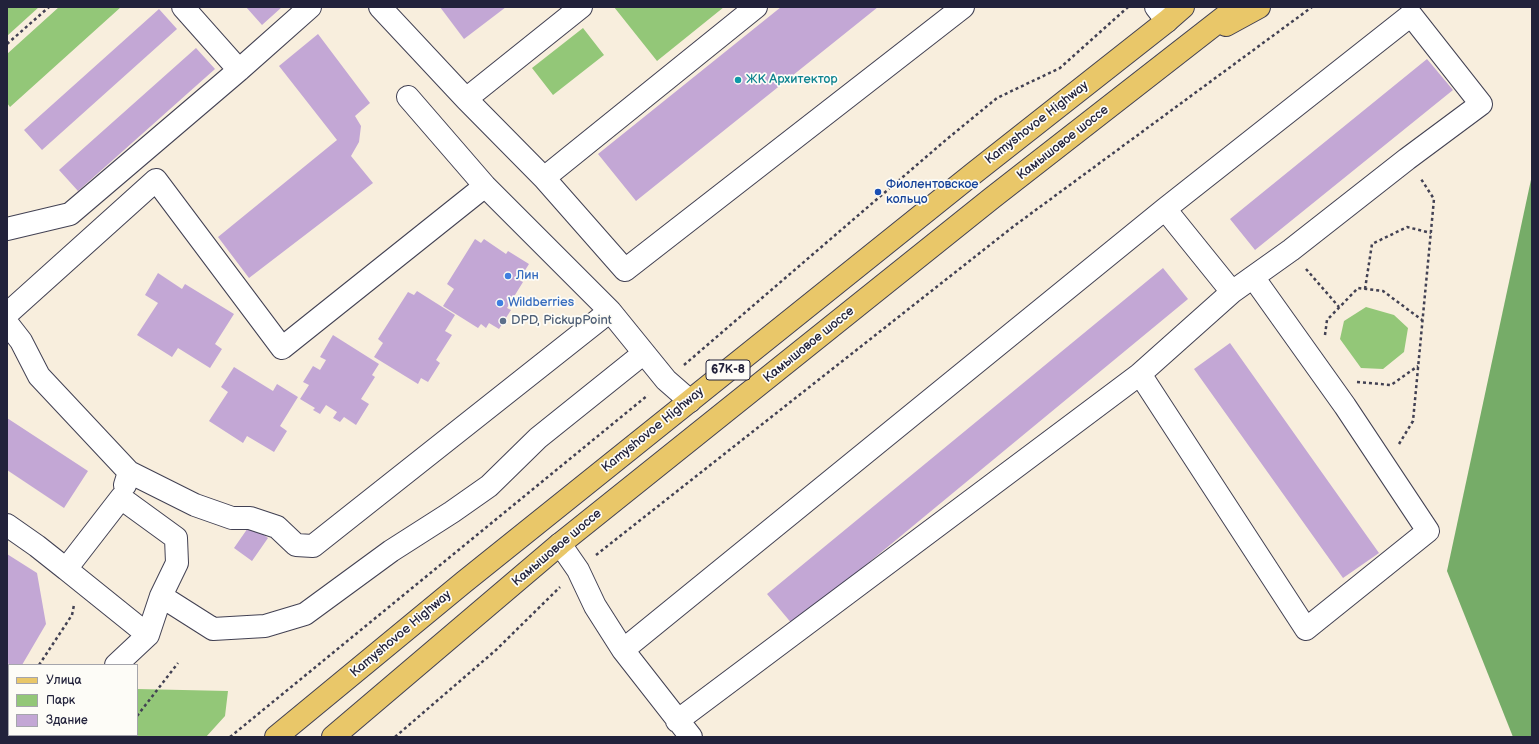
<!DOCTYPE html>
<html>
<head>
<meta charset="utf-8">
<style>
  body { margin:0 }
  #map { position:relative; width:1539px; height:744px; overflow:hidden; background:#f8eedd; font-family:"Balsamiq Sans",sans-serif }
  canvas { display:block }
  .frame { position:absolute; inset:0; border:8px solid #22223b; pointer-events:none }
  .legend { position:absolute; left:8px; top:664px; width:130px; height:72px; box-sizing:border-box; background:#fdfcf7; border:1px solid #a5a5ac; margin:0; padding:5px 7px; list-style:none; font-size:12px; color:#22223b }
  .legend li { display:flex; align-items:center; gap:8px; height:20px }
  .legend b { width:20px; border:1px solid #a5a5ac }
</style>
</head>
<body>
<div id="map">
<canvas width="1539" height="744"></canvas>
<div class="frame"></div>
<ul class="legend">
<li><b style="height:5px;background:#e9c769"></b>Улица</li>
<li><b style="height:11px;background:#93c778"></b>Парк</li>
<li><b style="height:11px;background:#c3a7d5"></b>Здание</li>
</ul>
</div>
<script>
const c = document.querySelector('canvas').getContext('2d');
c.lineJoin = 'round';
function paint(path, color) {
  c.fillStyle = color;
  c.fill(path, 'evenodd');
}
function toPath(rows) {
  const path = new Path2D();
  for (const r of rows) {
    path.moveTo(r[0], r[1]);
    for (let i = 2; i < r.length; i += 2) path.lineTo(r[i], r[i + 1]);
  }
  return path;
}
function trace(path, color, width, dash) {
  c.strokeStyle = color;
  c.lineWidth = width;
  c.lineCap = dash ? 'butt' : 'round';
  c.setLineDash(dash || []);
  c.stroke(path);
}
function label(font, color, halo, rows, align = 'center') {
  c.font = font + ' "Balsamiq Sans",sans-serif';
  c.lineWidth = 3.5;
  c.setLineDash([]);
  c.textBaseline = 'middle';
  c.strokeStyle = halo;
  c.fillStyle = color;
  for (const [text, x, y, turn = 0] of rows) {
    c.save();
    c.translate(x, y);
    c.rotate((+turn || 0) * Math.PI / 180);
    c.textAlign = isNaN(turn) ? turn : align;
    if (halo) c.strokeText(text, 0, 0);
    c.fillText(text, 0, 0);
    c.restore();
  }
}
paint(toPath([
  [7,7,39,7,7,36],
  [59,7,121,7,10,107,7,103,7,54],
  [614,7,724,7,657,61],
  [583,28,604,55,553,95,532,68],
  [1366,307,1394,315,1408,328,1404,352,1383,369,1361,368,1340,339,1344,321],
  [137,689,228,691,225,716,206,737,75,737,77,735,137,735]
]), '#93c778');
paint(toPath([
  [1532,175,1532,737,1513,737,1447,571]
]), '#76ac68');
paint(toPath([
  [246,7,282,7,262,25],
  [440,7,506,7,464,39],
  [781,7,878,7,636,201,598,154],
  [159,9,177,29,42,150,24,130],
  [318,34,370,103,355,116,361,126,359,142,351,156,373,183,249,278,218,237,337,140,279,66],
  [196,48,215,69,78,191,59,170],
  [1427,59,1453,90,1255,250,1230,219],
  [475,239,481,243,484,239,506,254,508,251,529,264,519,280,523,282,507,308,511,310,499,329,489,323,486,328,481,324,478,328,443,306,454,289,447,284],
  [1163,268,1188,299,793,625,767,594],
  [158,273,182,289,185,284,234,314,215,344,222,349,210,368,178,348,172,357,137,335,158,303,145,295],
  [417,291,455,315,445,331,452,335,436,360,440,363,428,382,421,378,418,384,374,357,383,343,378,339,408,292,414,295],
  [333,335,379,364,372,375,375,377,361,399,369,404,356,425,344,417,340,422,333,418,337,412,326,405,320,414,313,410,315,408,300,399,309,385,303,382,313,366,320,370,326,360,320,357],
  [1230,343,1379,553,1343,578,1194,369],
  [234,367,273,391,277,384,298,397,280,426,287,431,274,452,247,436,243,443,209,421,228,392,221,387],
  [7,418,88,471,64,508,7,470],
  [250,525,268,538,252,561,234,548],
  [7,554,37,573,46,624,22,665,11,665,7,663]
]), '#c3a7d5');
const minor = toPath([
  [183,7,239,70],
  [380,7,466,99,581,7],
  [756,7,544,178,625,270,963,7],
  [1156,7,1167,21],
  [408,97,485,186,610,311,666,380,690,401],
  [466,99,544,178],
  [1165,209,1232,292],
  [7,229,70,214,239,70,310,7],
  [7,314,156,180,282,348,485,186],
  [7,323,21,341,39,376,129,472,125,485],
  [1140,374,1306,629,1428,531,1345,406,1253,277],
  [129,472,195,505,232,518,250,518,277,527,296,545,313,546,610,311],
  [7,525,37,546,66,569,121,498,176,538,177,563,161,596,148,635],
  [560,544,578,570,595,606,623,650,691,737],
  [66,569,148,635,116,665],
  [161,596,213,629,265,626,305,614,391,551,452,512,489,486,538,438,644,353],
  [623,650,1165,209,1411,15,1481,104,1407,159,1291,250,1232,292,1140,374,677,721],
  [37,737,39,735]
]);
const major = toPath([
  [1226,25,1259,7],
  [276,737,464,582,974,173,1167,21,1183,7],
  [333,737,560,544,992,198,1237,7]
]);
trace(minor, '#424153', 24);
trace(major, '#424153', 24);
trace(toPath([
  [7,44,49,7],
  [1306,269,1339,307],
  [1365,289,1372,244,1407,227,1431,233],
  [1325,335,1327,320,1358,288,1383,291,1422,320],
  [684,365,947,139,997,98,1060,68,1128,7],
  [1357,382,1391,385,1418,366],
  [1399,444,1413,421,1434,199,1421,179],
  [596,555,1014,226,1312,7],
  [39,665,72,615,74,605],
  [7,713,9,710],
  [137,716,178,663],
  [121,737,122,735],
  [230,737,648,395],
  [395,737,496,650,560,587]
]), '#424153', 2.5, [3, 3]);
trace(minor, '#fff', 22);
trace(major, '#e9c769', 22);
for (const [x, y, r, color] of [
  [738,80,4,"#0f9aa8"],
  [878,192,4,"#1a4fb4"],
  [508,276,4,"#3f7fe0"],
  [500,303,4,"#3f7fe0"],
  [503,321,4,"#5c6f8a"]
]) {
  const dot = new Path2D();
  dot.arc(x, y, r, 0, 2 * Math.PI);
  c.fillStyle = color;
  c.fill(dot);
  trace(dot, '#fdfcf7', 1.5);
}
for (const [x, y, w] of [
  [728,370,44]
]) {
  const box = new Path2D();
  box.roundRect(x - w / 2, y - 10, w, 20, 3);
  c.fillStyle = '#fdfcf7';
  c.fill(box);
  trace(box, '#22223b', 1);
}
label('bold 12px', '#22223b', null, [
  ["67К-8",728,370]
]);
label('13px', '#0d838f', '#fdfcf7', [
  ["ЖК Архитектор",746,80]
], 'left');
label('13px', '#22223b', '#fdfcf7', [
  ["Kamyshovoe Highway",1037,123,-38],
  ["Камышовое шоссе",1063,143,-38],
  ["Камышовое шоссе",809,345,-39],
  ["Kamyshovoe Highway",653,430,-39],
  ["Камышовое шоссе",557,548,-40],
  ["Kamyshovoe Highway",401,634,-40]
]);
label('13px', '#164399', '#fdfcf7', [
  ["Фиолентовское",886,185],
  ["кольцо",886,200]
], 'left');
label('13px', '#366cbe', '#fdfcf7', [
  ["Лин",516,276],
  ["Wildberries",508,303]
], 'left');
label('13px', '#4e5e75', '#fdfcf7', [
  ["DPD, PickupPoint",511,321]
], 'left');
</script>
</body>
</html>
